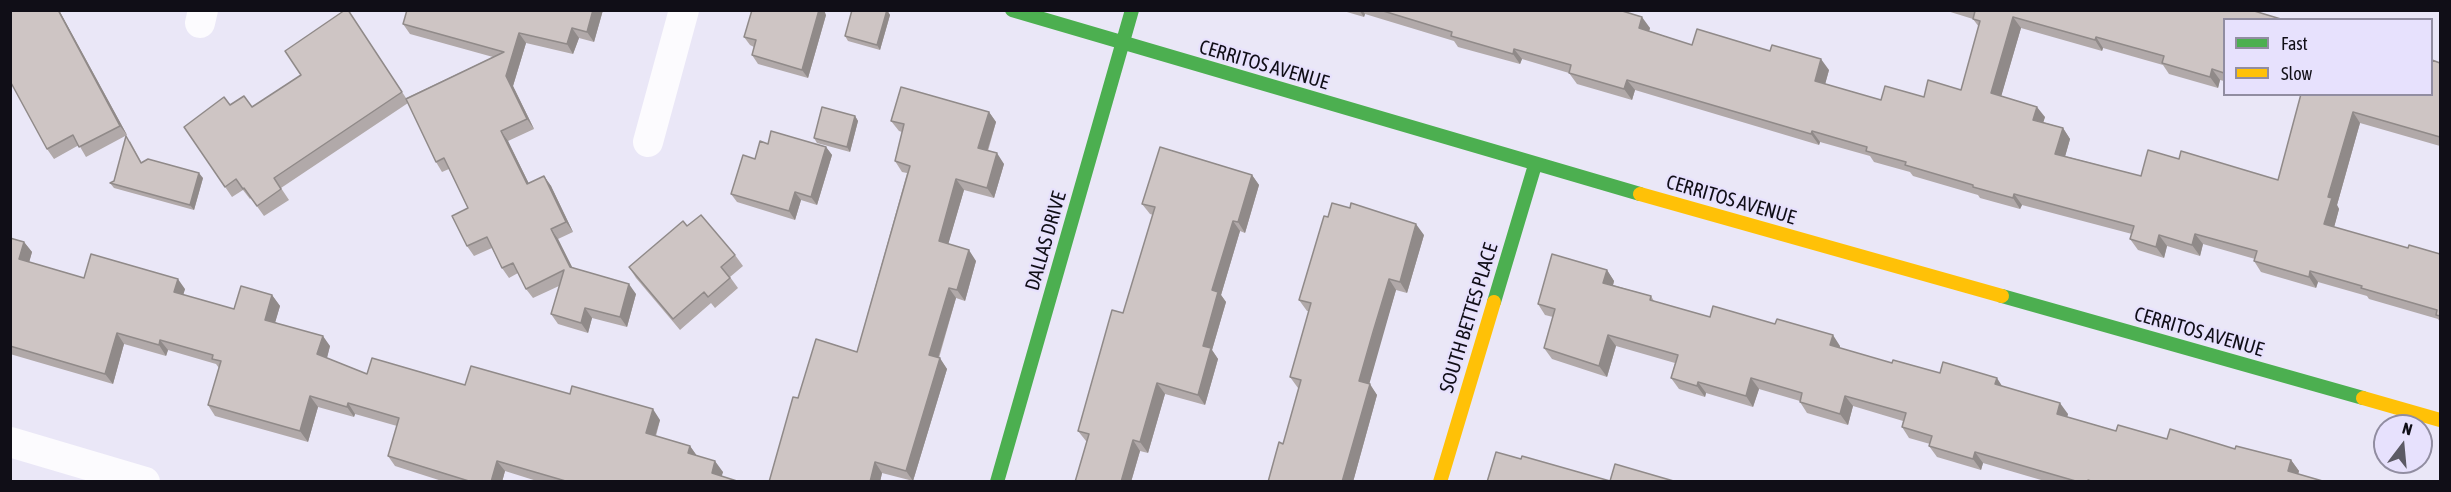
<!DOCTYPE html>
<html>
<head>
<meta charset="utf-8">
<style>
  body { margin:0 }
  #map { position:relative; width:2451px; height:492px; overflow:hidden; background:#eae7f7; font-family:"Asap Condensed",sans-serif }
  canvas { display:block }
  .frame { position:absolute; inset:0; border:12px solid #100e17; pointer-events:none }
  .legend { position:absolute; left:2223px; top:18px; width:210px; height:78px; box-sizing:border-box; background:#e7e1fd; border:2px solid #918da1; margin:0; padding:8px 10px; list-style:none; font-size:18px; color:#100e17 }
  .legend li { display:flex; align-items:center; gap:12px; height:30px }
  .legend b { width:30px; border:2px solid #918da1 }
  .north { position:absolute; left:2373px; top:414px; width:60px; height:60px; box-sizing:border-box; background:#e7e1fd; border:2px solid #918da1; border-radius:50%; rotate:16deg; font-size:16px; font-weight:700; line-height:24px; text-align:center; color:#100e17 }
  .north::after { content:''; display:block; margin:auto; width:21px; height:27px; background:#5c5a65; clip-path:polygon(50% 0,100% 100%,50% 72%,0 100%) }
</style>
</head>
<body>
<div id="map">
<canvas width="2451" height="492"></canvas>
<div class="frame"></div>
<ul class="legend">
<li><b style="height:8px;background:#4caf50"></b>Fast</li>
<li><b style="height:8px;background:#ffc107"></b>Slow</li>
</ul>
<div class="north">N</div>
</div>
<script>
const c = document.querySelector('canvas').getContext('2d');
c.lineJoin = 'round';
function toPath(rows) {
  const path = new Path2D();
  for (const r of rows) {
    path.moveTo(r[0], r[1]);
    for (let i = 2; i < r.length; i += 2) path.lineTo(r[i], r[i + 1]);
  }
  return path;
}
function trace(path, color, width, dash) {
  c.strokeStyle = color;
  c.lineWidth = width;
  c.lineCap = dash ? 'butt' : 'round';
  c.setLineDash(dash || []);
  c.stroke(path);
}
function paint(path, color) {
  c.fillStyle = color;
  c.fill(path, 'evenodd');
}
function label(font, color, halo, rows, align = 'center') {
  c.font = font + ' "Asap Condensed",sans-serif';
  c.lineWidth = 4.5;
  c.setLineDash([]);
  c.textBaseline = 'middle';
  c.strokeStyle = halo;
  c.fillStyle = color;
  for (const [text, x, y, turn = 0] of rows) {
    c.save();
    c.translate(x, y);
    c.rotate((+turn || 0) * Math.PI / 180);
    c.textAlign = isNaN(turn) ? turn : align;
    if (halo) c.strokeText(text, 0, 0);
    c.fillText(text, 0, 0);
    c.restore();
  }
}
trace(toPath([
  [200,23,203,10],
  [648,142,684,10],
  [10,442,145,482]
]), '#fcfbfe', 30);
trace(toPath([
  [1012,10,1640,194],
  [2002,296,2363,398],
  [1494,302,1535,165],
  [997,482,1132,10]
]), '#4caf50', 14);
trace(toPath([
  [1640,194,2002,296],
  [2363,398,2440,420],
  [1440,482,1494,302]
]), '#ffc107', 14);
paint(toPath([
  [10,10,59,10,127,135,86,157,79,145,54,159,47,149],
  [348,10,406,98,493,57,410,34,403,24,407,10,603,10,594,42,579,38,573,54,526,43,513,86,534,129,508,141,529,184,544,176,551,186,573,232,558,239,572,267,636,294,627,327,592,318,588,333,558,324,551,314,559,286,533,298,526,289,518,273,509,278,502,268,492,248,474,256,467,246,468,208,449,169,442,172,436,162,408,103,281,188,289,200,264,216,251,198,250,199,243,190,232,197,184,127,230,105,252,107,301,75],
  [887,10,890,15,880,50,848,41,845,36],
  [1340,10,1625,10,1627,13,1650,28,1649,31,1692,45,1829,70,1825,84,1881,100,1924,97,1961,90,1979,27,1973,19,1944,10,2251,10,2224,20,2224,81,2220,80,2218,88,2169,74,2163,65,2103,48,2102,51,2021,28,2001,96,2045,117,2043,122,2063,128,2070,139,2065,156,2141,176,2179,159,2278,180,2301,94,2440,63,2440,146,2360,123,2337,205,2339,209,2334,227,2408,248,2440,254,2440,322,2438,319,2369,299,2367,296,2318,282,2316,288,2261,272,2254,261,2255,259,2203,244,2200,256,2167,246,2164,258,2138,250,2130,239,2132,234,2022,205,2020,209,1980,198,1978,195,1913,176,1910,172,1874,162,1870,156,1820,142,1819,145,1635,90,1632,100,1577,84,1569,73,1522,59,1520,64,1458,47,1454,41,1365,14,1364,17],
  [826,15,808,78,758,64,752,55,754,47,750,45,744,37],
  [989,112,996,122,988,151,1004,164,994,198,964,190,948,244,976,261,965,301,956,298,939,358,947,369,913,481,882,473,880,482,769,482,798,398,857,352,907,173,902,172,895,161,902,132,899,131,891,121],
  [855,116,858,121,850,152,817,143,814,138],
  [130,141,142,163,203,178,194,210,114,188,110,183,114,181],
  [768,144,826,147,832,155,817,205,801,200,795,220,737,202,731,194,755,159],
  [1252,175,1259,185,1245,233,1240,231,1221,295,1226,302,1212,350,1218,359,1205,405,1165,394,1148,453,1140,451,1131,482,1075,482,1087,441,1086,441,1078,431,1123,313,1153,215,1150,214,1142,204],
  [687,226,735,255,743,266,730,277,738,288,715,308,711,303,680,330,636,278,629,267],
  [1424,235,1407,293,1396,290,1380,343,1369,384,1377,395,1353,482,1268,482,1283,444,1299,388,1298,388,1290,377,1309,311,1307,311,1299,300],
  [10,238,24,242,32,252,29,262,84,278,185,289,183,295,234,309,272,295,280,306,275,322,330,346,327,358,367,374,465,385,660,420,656,436,690,446,697,456,723,472,721,476,740,482,540,482,505,471,502,482,445,482,395,466,388,456,397,426,355,414,354,417,318,407,308,442,215,416,208,405,219,368,216,364,168,350,166,356,124,344,113,384,10,354],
  [1607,270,1614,281,1613,285,1651,296,1654,301,1710,317,1840,346,1840,348,1892,363,2003,387,2068,414,2067,417,2116,431,2167,439,2235,449,2291,460,2299,471,2298,474,2326,482,2048,482,1983,463,1981,470,1937,457,1929,446,1930,444,1909,438,1902,427,1903,421,1853,406,1848,425,1807,413,1800,402,1800,401,1759,389,1753,407,1706,393,1705,397,1679,389,1671,378,1675,363,1616,346,1607,377,1552,359,1544,348,1553,317,1545,315,1538,304]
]), '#b1a9a9');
paint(toPath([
  [58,10,59,10,127,135,120,126],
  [593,10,603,10,594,42,587,32],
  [819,10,824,10,826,15,808,78,802,70],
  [887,10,890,15,880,50,877,45],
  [1359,10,1362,10,1365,14,1364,17],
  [1642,17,1650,28,1647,39,1639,28],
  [2013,17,2021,28,1999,104,1991,93],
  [572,28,579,38,573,54,567,44],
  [519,33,526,43,513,86,534,129,527,119,506,76],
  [2096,37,2103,48,2102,51,2095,40],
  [1514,49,1522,59,1520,64,1513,54],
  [1821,59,1829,70,1823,92,1815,81],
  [2212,69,2220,80,2218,88,2210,77],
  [1627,80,1635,90,1632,100,1624,89],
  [2037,107,2045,117,2041,130,2033,120],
  [989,112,996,122,985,158,978,148],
  [2353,112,2360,123,2337,205,2339,209,2332,235,2324,224,2328,197],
  [855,116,858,121,850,152,847,147],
  [2063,128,2070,139,2063,164,2055,154],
  [501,131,508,141,534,194,527,184],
  [1812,131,1820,142,1819,145,1811,134],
  [826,147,832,155,817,205,811,197],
  [997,153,1004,164,994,198,987,188],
  [199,173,203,178,194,210,190,205],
  [1252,175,1259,185,1245,233,1238,222],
  [544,176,551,186,573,232,566,222],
  [956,179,964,190,946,252,939,241],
  [795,192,801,200,795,220,789,211],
  [2014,194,2022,205,2020,209,2013,198],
  [1233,221,1240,231,1221,295,1226,302,1212,350,1218,359,1205,405,1198,395,1203,346,1212,290],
  [1416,224,1424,235,1407,293,1400,282],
  [551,229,558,239,577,277,570,267],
  [2195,234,2203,244,2200,256,2192,245],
  [2159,235,2167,246,2164,258,2156,247],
  [24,242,32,252,27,270,19,259],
  [969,250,976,261,965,301,957,290],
  [1607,270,1614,281,1611,293,1603,283],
  [2310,271,2318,282,2316,288,2309,277],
  [178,279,185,289,181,302,174,292],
  [1389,279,1396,290,1367,392,1359,381],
  [629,284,636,294,627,327,620,317],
  [949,288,956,298,936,365,929,355],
  [272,295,280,306,273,330,265,320],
  [585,308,592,318,588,333,581,323],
  [117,333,124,344,113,384,105,374],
  [1608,335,1616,346,1607,377,1599,366],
  [1833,335,1840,346,1838,356,1830,345],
  [323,336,330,346,325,365,317,354],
  [160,340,168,350,166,356,159,345],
  [940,358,947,369,913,481,906,471],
  [1751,378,1759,389,1753,407,1746,396],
  [1997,378,2004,389,1995,384],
  [1698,382,1706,393,1705,397,1697,386],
  [1157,383,1165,394,1148,453,1140,442],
  [1370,384,1377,395,1353,482,1342,482],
  [310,396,318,407,308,442,300,431],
  [1845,396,1853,406,1848,425,1840,414],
  [348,403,355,414,354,417,347,407],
  [2060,403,2068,414,2065,425,2057,414],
  [653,409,660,420,653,443,646,433],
  [1133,440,1140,451,1131,482,1121,482],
  [690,446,697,456,688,453],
  [1975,452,1983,463,1981,470,1973,459],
  [2291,460,2299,471,2296,482,2288,471],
  [497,461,505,471,502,482,491,482],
  [715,461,723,472,720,482,712,473],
  [875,462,882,473,880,482,870,482]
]), '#908a89');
const building = toPath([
  [10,10,58,10,120,126,79,147,73,135,47,149,10,81,10,10],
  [345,10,348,10,402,92,274,178,281,189,257,206,244,188,243,189,236,179,225,187,184,127,224,97,230,105,244,96,252,107,301,75,285,51,345,10],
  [407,10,593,10,587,32,572,28,567,44,519,33,506,76,527,119,501,131,527,184,544,176,566,222,551,229,570,267,629,284,620,317,585,308,581,323,551,314,564,270,526,289,513,263,502,268,487,237,467,246,452,216,468,208,444,158,436,162,406,99,504,52,403,24,407,10],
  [752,10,819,10,802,70,752,55,756,40,744,37,752,10],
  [852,10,887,10,877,45,845,36,852,10],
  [1380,10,1619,10,1642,17,1639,28,1692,45,1697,29,1770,51,1772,45,1821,59,1815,81,1881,100,1885,86,1924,97,1928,80,1961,90,1980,21,1973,19,1975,11,1974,10,2251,10,2284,20,2224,20,2224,73,2212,69,2210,77,2162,63,2164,56,2096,37,2095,40,2013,17,1991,93,2037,107,2033,120,2063,128,2055,154,2141,176,2148,150,2179,159,2181,151,2278,180,2301,94,2432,94,2432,60,2440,63,2440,137,2353,112,2328,197,2332,198,2324,224,2408,248,2409,245,2440,254,2440,316,2436,315,2437,310,2361,288,2362,286,2310,271,2309,277,2254,261,2257,251,2195,234,2192,245,2159,235,2156,247,2130,239,2134,226,2014,194,2013,198,1973,187,1973,185,1905,165,1906,162,1866,151,1867,147,1812,131,1811,134,1627,80,1624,89,1569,73,1571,65,1514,49,1513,54,1451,36,1452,32,1380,10],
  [901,87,989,112,978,148,997,153,987,188,956,179,939,241,969,250,957,290,949,288,929,355,940,358,906,471,875,462,870,482,769,482,793,397,798,398,816,339,857,352,910,166,895,161,904,124,891,121,901,87],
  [822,107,855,116,847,147,814,138,822,107],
  [771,131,826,147,811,197,795,192,789,211,731,194,743,155,755,159,760,141,768,144,771,131],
  [126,136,141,163,148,159,199,173,190,205,110,183,114,181,126,136],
  [1160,147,1252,175,1238,222,1233,221,1212,290,1218,292,1203,346,1211,348,1198,395,1157,383,1140,442,1133,440,1121,482,1075,482,1089,434,1078,431,1112,310,1123,313,1155,207,1142,204,1160,147],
  [1332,203,1350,208,1351,203,1416,224,1400,282,1389,279,1373,332,1359,381,1370,384,1342,482,1268,482,1279,442,1283,444,1301,380,1290,377,1311,303,1299,300,1324,216,1328,217,1332,203],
  [701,215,735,255,721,267,730,278,708,297,704,292,673,319,629,267,683,221,687,226,701,215],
  [10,238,24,242,19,259,84,278,91,254,178,279,174,292,234,309,241,286,272,295,265,320,323,336,317,354,367,374,372,358,465,385,471,366,570,394,572,386,653,409,646,433,690,446,688,453,715,461,712,473,740,482,569,482,497,461,491,482,472,482,388,456,399,418,348,403,347,407,310,396,300,431,208,405,221,361,212,359,213,355,160,340,159,345,117,333,105,374,10,346,10,238],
  [1552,254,1607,270,1603,283,1651,296,1650,300,1710,317,1713,306,1775,324,1777,319,1833,335,1830,345,1892,363,1893,360,1940,373,1943,362,1997,378,1995,384,2060,403,2057,414,2116,431,2118,425,2167,439,2170,429,2235,449,2236,446,2291,460,2288,471,2326,482,2094,482,2088,480,2087,482,2079,482,1975,452,1973,459,1929,446,1932,436,1902,427,1906,413,1845,396,1840,414,1800,402,1802,393,1751,378,1746,396,1698,382,1697,386,1671,378,1678,355,1608,335,1599,366,1544,348,1555,309,1538,304,1552,254],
  [1496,452,1521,459,1522,456,1610,481,1615,464,1677,482,1487,482,1496,452]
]);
paint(building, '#cec5c4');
trace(building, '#908a89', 1.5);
label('20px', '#100e17', '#e7e1fd', [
  ["CERRITOS AVENUE",1264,65,16],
  ["CERRITOS AVENUE",1731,200,16],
  ["DALLAS DRIVE",1046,241,-74],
  ["SOUTH BETTES PLACE",1469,318,-73],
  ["CERRITOS AVENUE",2199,332,16]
]);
</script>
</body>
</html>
